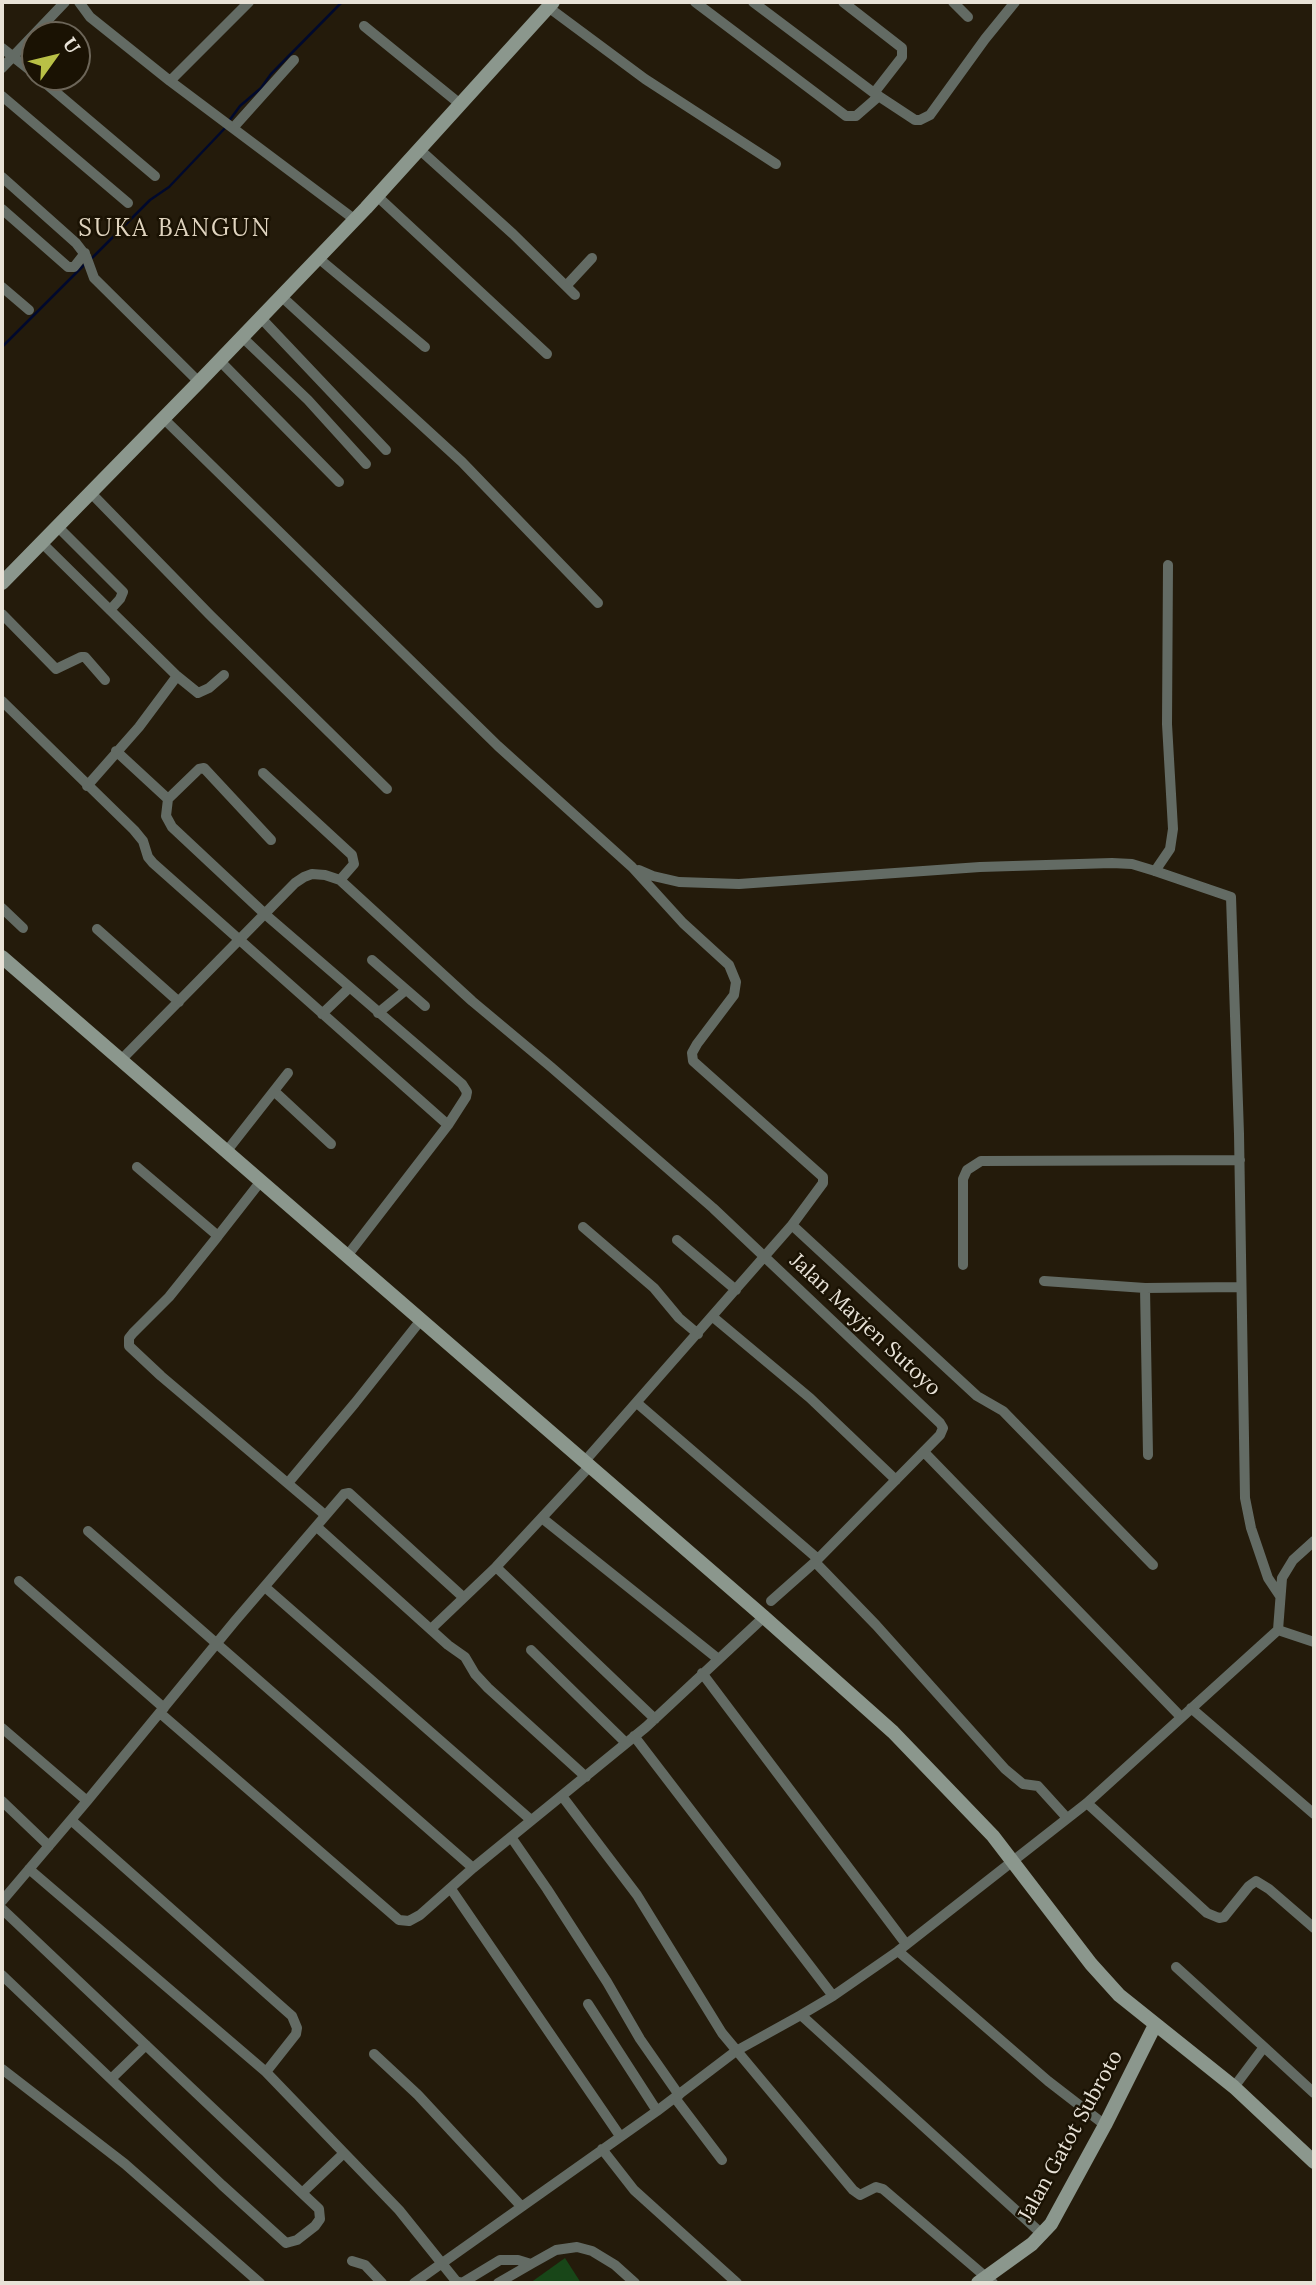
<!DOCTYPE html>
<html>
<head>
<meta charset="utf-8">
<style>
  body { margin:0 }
  #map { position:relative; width:1316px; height:2285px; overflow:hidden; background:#241b0b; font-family:Lora,serif }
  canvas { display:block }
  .frame { position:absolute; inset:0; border:4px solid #e8e2d7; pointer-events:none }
  .north { position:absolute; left:21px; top:21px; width:70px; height:70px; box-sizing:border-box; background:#1a1203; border:2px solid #6c6558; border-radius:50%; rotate:56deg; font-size:19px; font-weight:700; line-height:28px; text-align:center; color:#e8e2d7 }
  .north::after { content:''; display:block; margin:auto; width:24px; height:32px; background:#b9c046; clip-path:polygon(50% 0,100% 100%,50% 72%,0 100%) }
</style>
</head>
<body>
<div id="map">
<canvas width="1316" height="2285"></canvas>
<div class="frame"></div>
<div class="north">U</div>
</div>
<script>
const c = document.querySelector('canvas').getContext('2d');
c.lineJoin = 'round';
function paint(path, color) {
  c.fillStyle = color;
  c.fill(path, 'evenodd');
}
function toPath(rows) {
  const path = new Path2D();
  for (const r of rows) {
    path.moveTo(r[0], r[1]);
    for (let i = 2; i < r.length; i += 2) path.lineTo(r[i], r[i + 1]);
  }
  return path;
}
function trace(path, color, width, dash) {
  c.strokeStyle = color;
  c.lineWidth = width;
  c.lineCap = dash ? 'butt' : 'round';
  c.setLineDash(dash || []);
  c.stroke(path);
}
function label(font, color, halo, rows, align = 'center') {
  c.font = font + ' Lora,serif';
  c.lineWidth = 5;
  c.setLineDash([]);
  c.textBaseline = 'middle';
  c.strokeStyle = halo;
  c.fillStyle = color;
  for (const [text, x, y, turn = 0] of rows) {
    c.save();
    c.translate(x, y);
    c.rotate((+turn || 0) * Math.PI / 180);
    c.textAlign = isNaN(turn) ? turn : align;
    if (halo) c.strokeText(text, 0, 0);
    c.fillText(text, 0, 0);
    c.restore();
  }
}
paint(toPath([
  [565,2258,581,2283,530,2283]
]), '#184618');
trace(toPath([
  [229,121,240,106,261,88,271,74,342,2],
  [91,259,150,200,169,187,226,127],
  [2,347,86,263]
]), '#00092d', 2.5);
trace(toPath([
  [79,2,90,17,170,81,354,219],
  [695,2,846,116,856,116,879,96],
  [753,2,874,93,915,120,920,120,930,115,985,39,1015,2],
  [843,2,902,48,902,57,874,93],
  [953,2,968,17],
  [548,7,645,79,776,164],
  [364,26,460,104],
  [2,48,35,74],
  [2,68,65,2],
  [38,77,155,176],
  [170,81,249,2],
  [2,96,128,203],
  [233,128,294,60],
  [419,149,513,234,575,295],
  [2,177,76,243,86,256,94,278,199,382],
  [377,196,547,354],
  [2,209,68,267,74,267,85,253],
  [317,257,425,347],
  [566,286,592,258],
  [2,287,29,310],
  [281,296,462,462,598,603],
  [260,317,386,450],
  [241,336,308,400,366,464],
  [219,360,339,482],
  [164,419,498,746,632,867,683,923,729,965,736,982,734,995,697,1044,692,1053,693,1061,823,1177,823,1183,792,1225,584,1462],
  [91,493,210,615,387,789],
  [58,527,123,592,120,599,110,610],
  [42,543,177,676,139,727,87,786],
  [2,614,56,669,81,657,85,657,105,680],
  [177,676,198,693,209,688,224,675],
  [2,701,134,830,143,841,148,857,153,863,448,1125],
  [116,751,168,799,166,816,172,827,266,915,462,1084,467,1092,466,1097,448,1125,347,1256],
  [263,773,352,855,354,864,340,880],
  [168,799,199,769,204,768,271,840],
  [639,870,653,876,679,882,739,884,980,867,1112,863,1132,864,1155,871,1231,897,1239,1134,1245,1498,1251,1528,1268,1578,1280,1596],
  [1155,871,1170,849,1173,829,1167,724,1168,565],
  [2,908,23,928],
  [97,929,179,1002],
  [372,960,425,1006],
  [378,1013,406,990],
  [322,1014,349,988],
  [120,1061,295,883,304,877,312,874,325,875,340,880,472,1001,551,1067,713,1208,940,1423,943,1428,940,1435,815,1562,771,1601],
  [274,1091,331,1144],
  [226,1152,288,1073],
  [137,1167,218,1236,261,1181],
  [792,1225,977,1396,1003,1411,1153,1565],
  [583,1227,654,1288,679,1318,698,1334],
  [218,1236,169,1297,133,1333,129,1338,129,1346,161,1376,325,1515],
  [677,1240,736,1290],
  [963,1265,963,1179,967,1170,981,1161,1240,1160],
  [1044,1281,1145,1288,1241,1287],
  [1145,1288,1148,1455],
  [713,1317,810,1398,896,1480],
  [637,1403,818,1559],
  [924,1452,1181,1717],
  [288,1483,355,1403,421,1320],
  [542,1518,717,1658],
  [317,1527,448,1645,465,1657,475,1674,488,1688,586,1777],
  [88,1531,473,1868,420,1915,409,1921,399,1920,160,1713],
  [815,1562,876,1625,1005,1769,1023,1784,1038,1786,1067,1818],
  [496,1567,655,1719],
  [19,1581,164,1708],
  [265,1587,531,1820],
  [431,1629,496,1567,589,1467],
  [1278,1630,1314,1642],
  [531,1650,626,1743],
  [702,1673,906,1944],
  [1191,1708,1314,1814],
  [2,1728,87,1801],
  [634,1736,833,1996],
  [562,1796,637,1895,722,2033,853,2190,860,2195,876,2187,883,2189,993,2283],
  [2,1801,49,1846],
  [1087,1803,1207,1913,1219,1918,1224,1917,1249,1886,1256,1881,1269,1889,1314,1928],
  [71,1820,292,2016,297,2028,296,2034,266,2072],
  [511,1837,547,1889,607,1982,640,2039,679,2095],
  [473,1868,646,1727,764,1617],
  [29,1869,266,2072,399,2210,456,2281,462,2283,500,2260,518,2260,531,2264,556,2250,577,2247,592,2251,615,2265,635,2283],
  [451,1889,620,2136],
  [2,1901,87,1801,235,1621,344,1494,349,1493,463,1597],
  [2,1909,302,2193,344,2153],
  [898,1951,1087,1803,1278,1630,1282,1578,1293,1560,1314,1541],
  [1176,1967,1264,2047],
  [2,1975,222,2185,286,2243,297,2240,315,2226,320,2219,319,2209,302,2193],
  [588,2004,657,2111],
  [374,2054,418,2095,521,2206],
  [2,2069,125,2164,260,2283],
  [111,2079,146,2045],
  [1234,2087,1264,2047,1314,2093],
  [675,2098,722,2160],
  [602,2149,634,2190,737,2283],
  [1043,2235,801,2015,833,1996,898,1951,1048,2081,1105,2125],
  [352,2261,365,2265,382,2283],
  [414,2283,657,2111,736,2051,801,2015],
  [498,2283,531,2264]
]), '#636b64', 10);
trace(toPath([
  [2,583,199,382,366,208,553,2],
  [2,957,764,1617,893,1732,993,1836,1091,1964,1119,1995,1234,2087,1314,2162],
  [978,2283,1032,2244,1051,2224,1105,2125,1155,2025]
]), '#8b978d', 14);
label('21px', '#e8e2d7', '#1a1203', [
  ["Jalan Mayjen Sutoyo",865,1325,43],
  ["Jalan Gatot Subroto",1071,2136,-61]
]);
c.letterSpacing = '2px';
label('24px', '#e0d4bf', '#1a1203', [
  ["SUKA BANGUN",175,229]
]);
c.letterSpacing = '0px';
</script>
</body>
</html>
